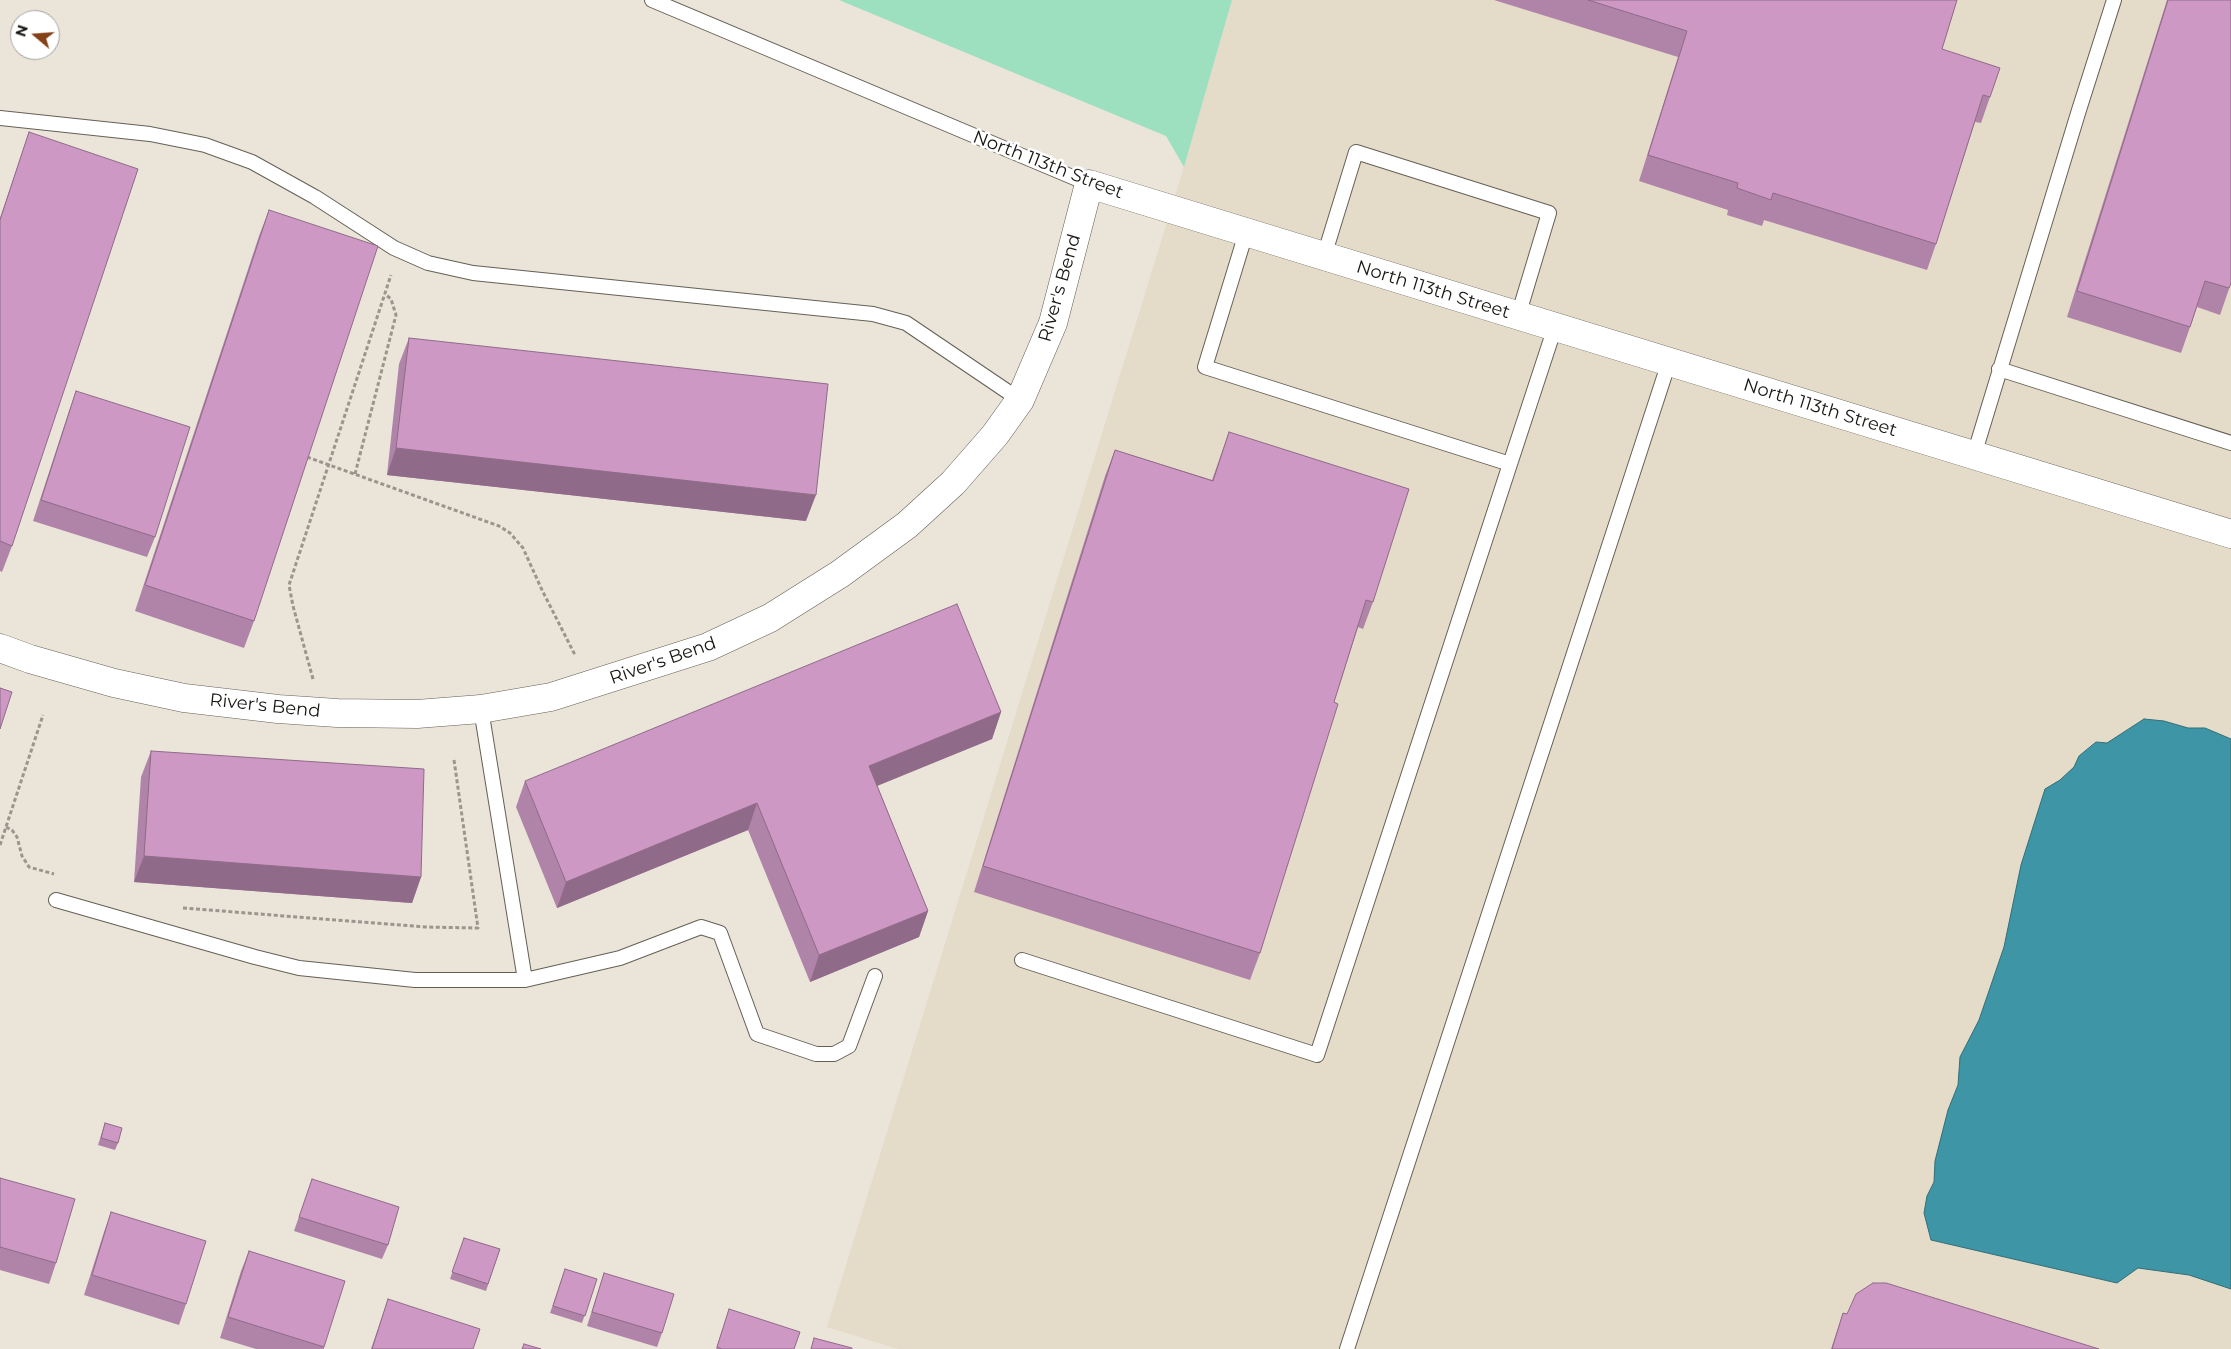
<!DOCTYPE html>
<html>
<head>
<meta charset="utf-8">
<style>
  body { margin:0 }
  #map { position:relative; width:2231px; height:1349px; overflow:hidden; background:#eae4d9; font-family:Montserrat,sans-serif }
  canvas { display:block }
  .north { position:absolute; left:10px; top:10px; width:50px; height:50px; box-sizing:border-box; background:#fff; border:1px solid #a3a2a0; border-radius:50%; rotate:288deg; font-size:14px; font-weight:700; line-height:20px; text-align:center; color:#181612 }
  .north::after { content:''; display:block; margin:auto; width:18px; height:22px; background:#854015; clip-path:polygon(50% 0,100% 100%,50% 72%,0 100%) }
</style>
</head>
<body>
<div id="map">
<canvas width="2231" height="1349"></canvas>
<div class="north">N</div>
</div>
<script>
const c = document.querySelector('canvas').getContext('2d');
c.lineJoin = 'round';
function paint(path, color) {
  c.fillStyle = color;
  c.fill(path, 'evenodd');
}
function toPath(rows) {
  const path = new Path2D();
  for (const r of rows) {
    path.moveTo(r[0], r[1]);
    for (let i = 2; i < r.length; i += 2) path.lineTo(r[i], r[i + 1]);
  }
  return path;
}
function trace(path, color, width, dash) {
  c.strokeStyle = color;
  c.lineWidth = width;
  c.lineCap = dash ? 'butt' : 'round';
  c.setLineDash(dash || []);
  c.stroke(path);
}
function label(font, color, halo, rows, align = 'center') {
  c.font = font + ' Montserrat,sans-serif';
  c.lineWidth = 5;
  c.setLineDash([]);
  c.textBaseline = 'middle';
  c.strokeStyle = halo;
  c.fillStyle = color;
  for (const [text, x, y, turn = 0] of rows) {
    c.save();
    c.translate(x, y);
    c.rotate((+turn || 0) * Math.PI / 180);
    c.textAlign = isNaN(turn) ? turn : align;
    if (halo) c.strokeText(text, 0, 0);
    c.fillText(text, 0, 0);
    c.restore();
  }
}
paint(toPath([
  [1232,0,2231,0,2231,1349,898,1349,827,1327,1180,180]
]), '#e5dbc9');
paint(toPath([
  [839,0,1232,0,1184,167,1166,136]
]), '#9ce0bf');
const water = toPath([
  [2144,719,2164,721,2188,728,2205,728,2231,739,2231,1289,2189,1275,2138,1268,2117,1283,1931,1240,1924,1213,1927,1196,1934,1182,1935,1161,1948,1110,1958,1085,1960,1057,1979,1020,2004,947,2021,865,2045,789,2060,780,2074,767,2079,756,2096,742,2107,743,2144,719]
]);
paint(water, '#3e95a5');
trace(water, '#336f79', 1);
const service = toPath([
  [652,0,1089,184],
  [0,118,150,134,205,145,252,162,315,197,394,248,428,263,473,273,873,314,906,323,1020,400],
  [1246,233,1205,367,1510,464,1555,327],
  [1324,256,1356,152,1549,213,1518,316],
  [1999,369,2231,443],
  [1974,455,2079,110,2114,0],
  [481,709,525,980],
  [56,900,255,957,299,968,415,980,525,980,620,958,701,927,720,933,757,1034,816,1054,834,1054,849,1046,875,976],
  [1022,960,1317,1055,1510,464],
  [1347,1349,1669,362]
]);
const minor = toPath([
  [0,648,30,659,114,683,184,698,278,709,337,713,417,714,481,709,551,697,708,647,770,618,840,574,907,525,953,483,995,435,1020,400,1053,323,1089,184,2231,534]
]);
trace(service, '#656056', 16);
trace(minor, '#656056', 29);
trace(toPath([
  [307,457,499,526,510,533,523,548,542,590,575,655],
  [355,474,396,315,391,299,385,294],
  [313,679,293,606,289,585,391,275],
  [6,827,12,830,17,837,22,856,29,867,54,874],
  [0,845,43,715],
  [183,908,425,927,478,928,454,760]
]), '#9a968d', 3, [4, 2.5]);
trace(service, '#fff', 14);
trace(minor, '#fff', 28);
paint(toPath([
  [1494,0,1957,0,1942,49,1990,97,1981,123,1975,122,1936,244,1927,270,1764,220,1762,226,1727,215,1728,210,1639,181,1678,57],
  [2167,0,2231,0,2231,283,2220,315,2197,307,2181,353,2067,317],
  [29,132,12,546,2,572,0,571,0,218],
  [269,210,254,621,244,648,135,611,259,236],
  [409,338,806,521,387,475,399,364],
  [76,391,155,537,147,557,33,521,69,411],
  [1229,432,1373,602,1363,629,1358,627,1334,702,1260,953,1250,980,974,892,1105,476,1115,450,1212,480],
  [1001,712,992,739,877,785,928,911,919,937,810,982,748,830,557,908,516,807,525,781],
  [151,751,421,877,412,903,134,882,141,777],
  [105,1123,118,1143,115,1150,98,1145],
  [0,1178,56,1263,49,1284,0,1270],
  [312,1179,388,1245,382,1259,294,1231],
  [111,1212,186,1304,179,1325,84,1295,104,1232],
  [464,1238,500,1249,486,1291,450,1279],
  [249,1251,324,1347,324,1349,256,1349,220,1338,241,1271],
  [565,1269,597,1279,582,1323,550,1313],
  [604,1273,662,1333,657,1347,587,1326],
  [388,1299,473,1349,371,1349],
  [729,1309,794,1349,716,1349],
  [1843,1313,1847,1314,2099,1349,1831,1349]
]), '#b083a9');
paint(toPath([
  [396,448,816,495,806,521,387,475],
  [1001,712,992,739,860,793,869,766],
  [757,803,748,830,557,908,566,882],
  [144,856,421,877,412,903,134,882],
  [928,911,919,937,810,982,819,955]
]), '#906a89');
const building = toPath([
  [1588,0,1957,0,1942,49,2000,68,1990,97,1983,95,1936,244,1773,193,1771,200,1737,188,1738,183,1648,155,1687,31,1588,0],
  [2168,0,2231,0,2231,283,2229,288,2205,281,2190,327,2077,291,2168,0],
  [29,132,138,169,12,546,0,541,0,220,29,132],
  [269,210,378,246,254,621,145,585,269,210],
  [409,338,828,384,816,495,396,448,409,338],
  [76,391,190,427,155,537,41,500,76,391],
  [1229,432,1409,489,1373,602,1366,600,1334,702,1338,704,1260,953,983,866,1115,450,1213,481,1229,432],
  [957,604,1001,712,869,766,928,911,819,955,757,803,566,882,525,781,957,604],
  [0,688,12,692,0,729,0,688],
  [151,751,424,769,421,877,144,856,151,751],
  [105,1123,122,1128,118,1143,101,1138,105,1123],
  [0,1178,75,1199,56,1263,0,1247,0,1178],
  [312,1179,399,1207,388,1245,299,1217,312,1179],
  [111,1212,206,1241,186,1304,92,1275,111,1212],
  [464,1238,500,1249,488,1284,452,1272,464,1238],
  [249,1251,345,1281,324,1347,228,1317,249,1251],
  [565,1269,597,1279,585,1316,553,1306,565,1269],
  [604,1273,674,1294,662,1333,592,1312,604,1273],
  [1873,1283,1886,1283,2099,1349,1832,1349,1843,1313,1847,1314,1856,1294,1873,1283],
  [388,1299,480,1329,473,1349,372,1349,388,1299],
  [729,1309,800,1332,794,1349,722,1349,717,1347,729,1309],
  [814,1338,852,1348,852,1349,811,1349,814,1338],
  [524,1344,541,1349,522,1349,524,1344]
]);
paint(building, '#cd98c4');
trace(building, '#906a89', 1);
label('18px', '#181612', '#fff', [
  ["North 113th Street",1048,165,21],
  ["River's Bend",1060,288,-74],
  ["North 113th Street",1433,290,17],
  ["North 113th Street",1820,408,17],
  ["River's Bend",663,661,-19],
  ["River's Bend",265,706,6]
]);
</script>
</body>
</html>
